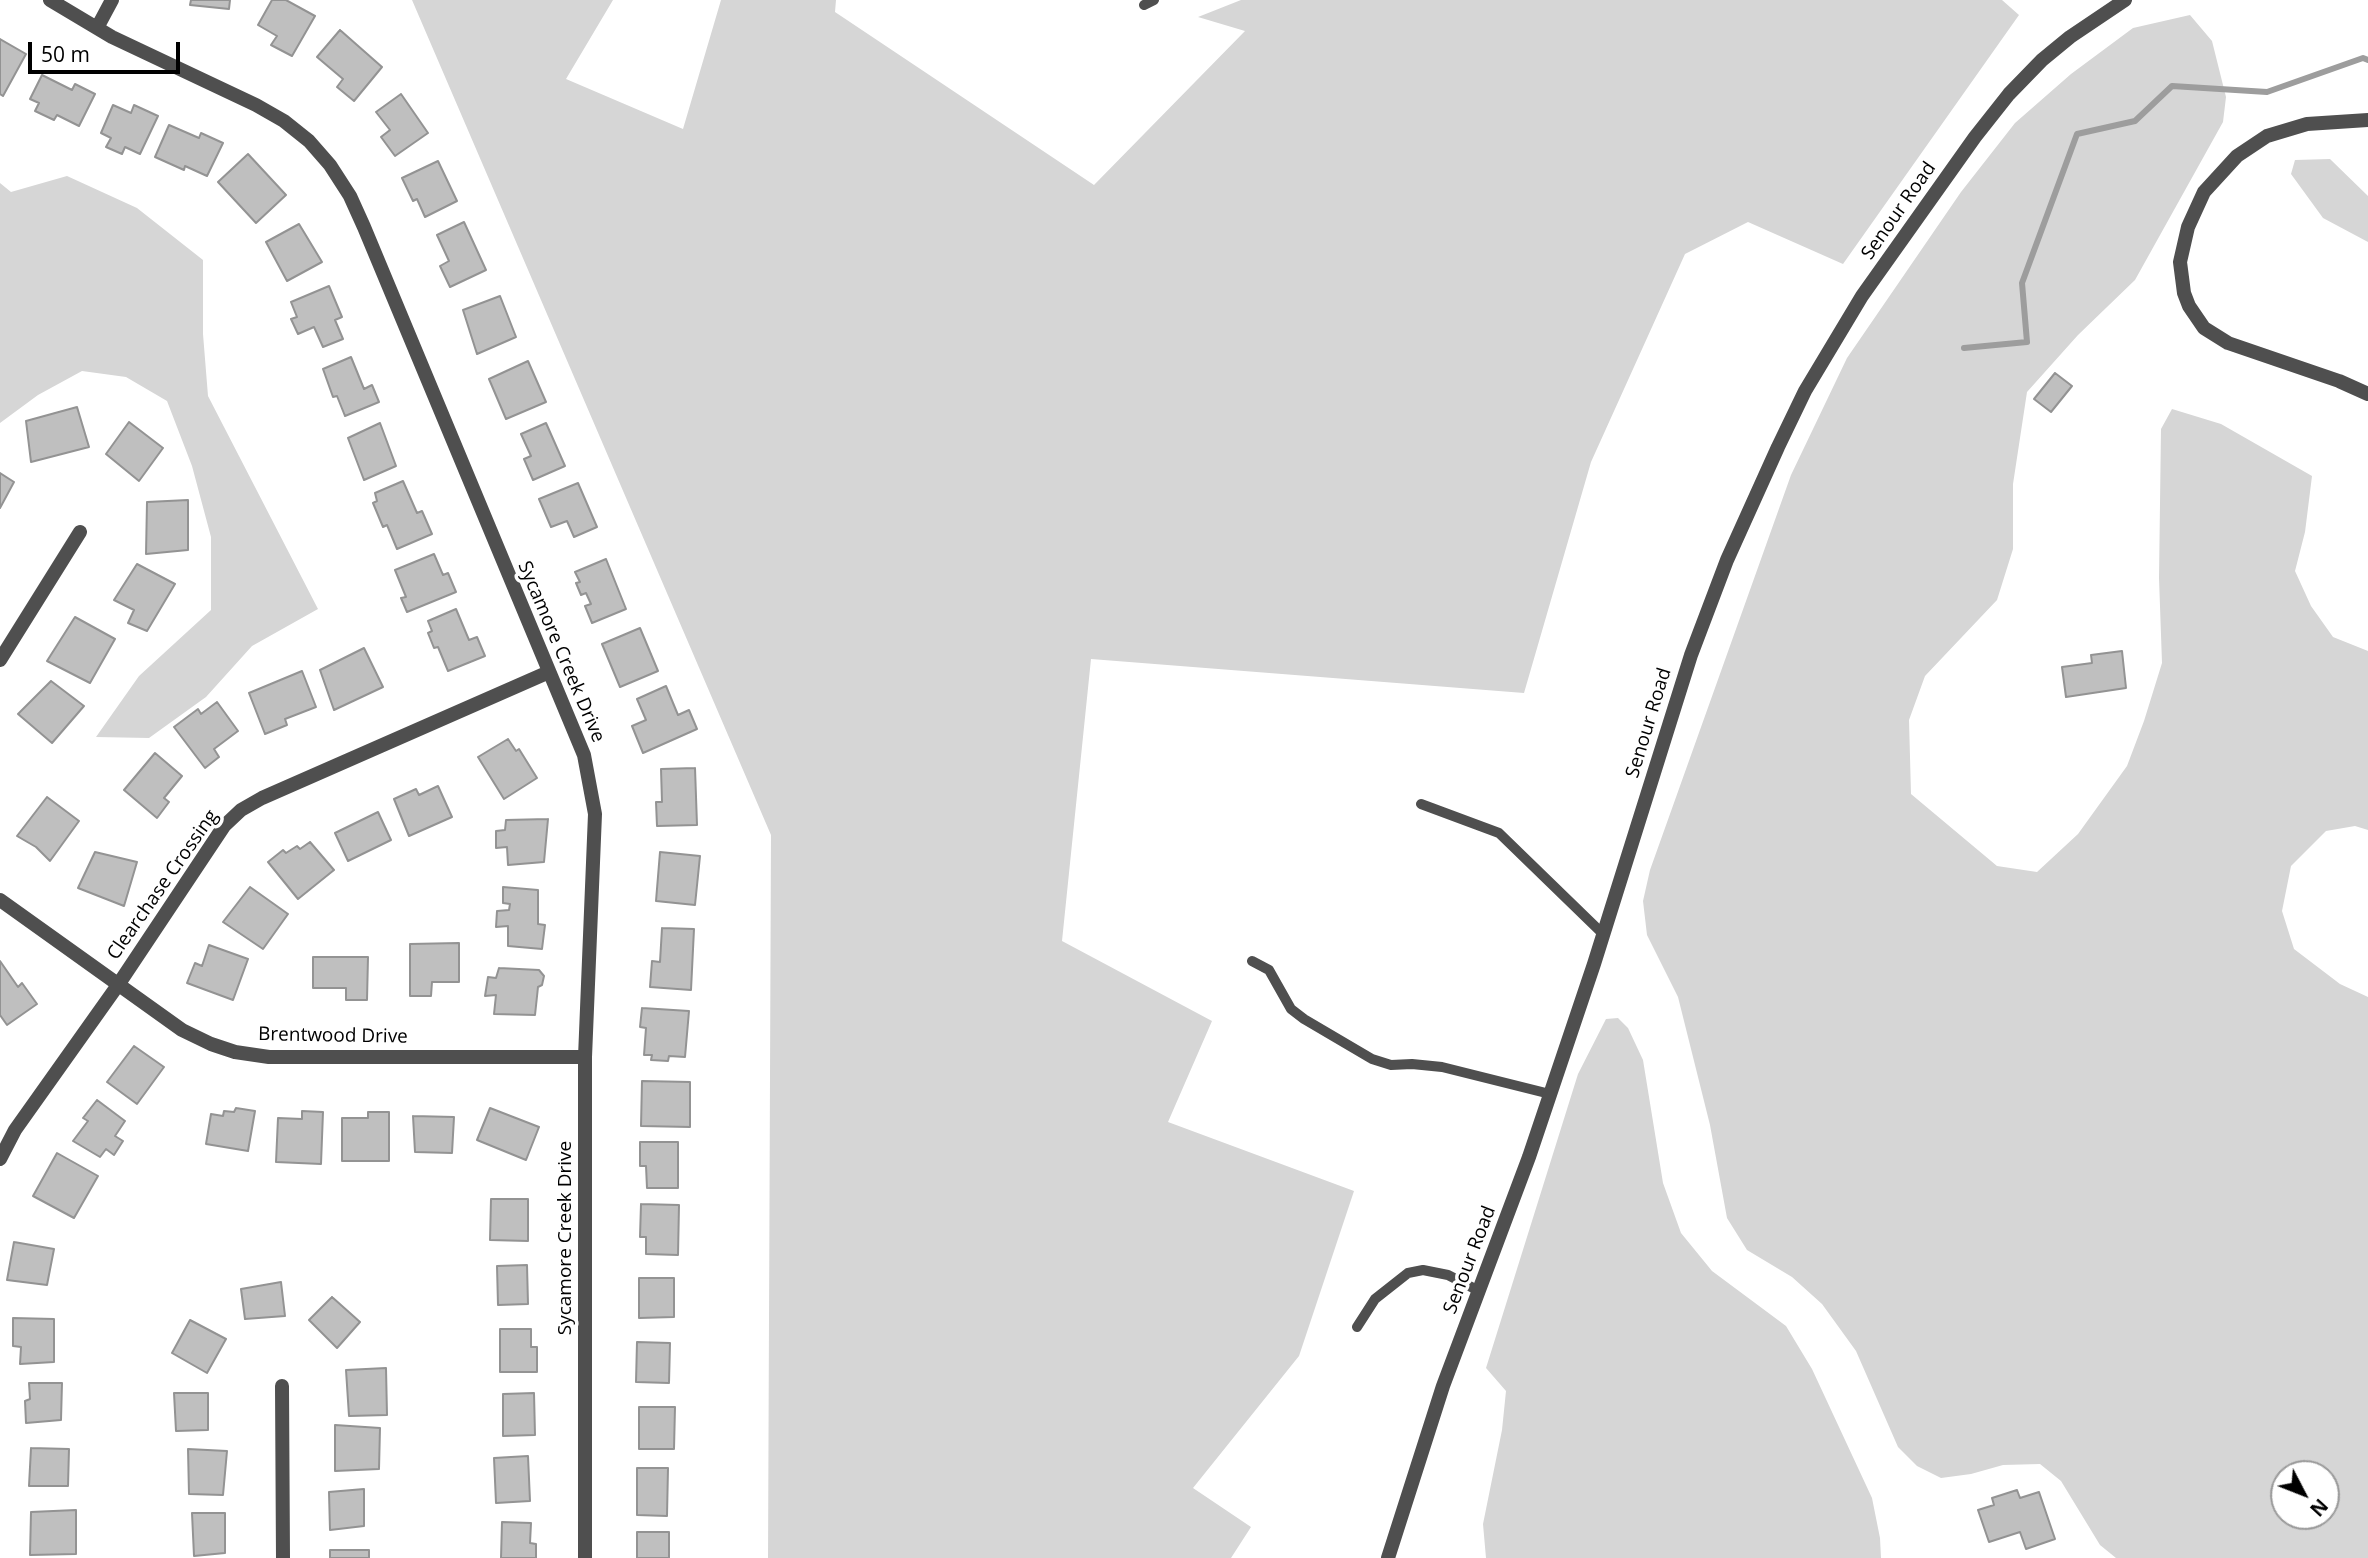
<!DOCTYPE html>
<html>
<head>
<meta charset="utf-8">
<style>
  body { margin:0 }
  #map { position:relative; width:2368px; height:1558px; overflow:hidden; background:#fff; font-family:"Open Sans",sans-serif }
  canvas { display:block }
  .north { position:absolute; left:2270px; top:1460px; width:70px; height:70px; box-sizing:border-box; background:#fff; border:2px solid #999; border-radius:50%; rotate:132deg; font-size:19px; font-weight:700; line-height:28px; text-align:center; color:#000 }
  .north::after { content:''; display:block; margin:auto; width:24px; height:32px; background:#000; clip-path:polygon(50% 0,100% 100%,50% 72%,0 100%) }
  .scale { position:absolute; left:28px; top:42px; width:152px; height:32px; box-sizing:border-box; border:4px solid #000; border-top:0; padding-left:9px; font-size:21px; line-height:24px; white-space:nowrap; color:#000; -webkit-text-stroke:5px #fff; paint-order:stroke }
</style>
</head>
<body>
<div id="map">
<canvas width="2368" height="1558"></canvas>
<div class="north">N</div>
<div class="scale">50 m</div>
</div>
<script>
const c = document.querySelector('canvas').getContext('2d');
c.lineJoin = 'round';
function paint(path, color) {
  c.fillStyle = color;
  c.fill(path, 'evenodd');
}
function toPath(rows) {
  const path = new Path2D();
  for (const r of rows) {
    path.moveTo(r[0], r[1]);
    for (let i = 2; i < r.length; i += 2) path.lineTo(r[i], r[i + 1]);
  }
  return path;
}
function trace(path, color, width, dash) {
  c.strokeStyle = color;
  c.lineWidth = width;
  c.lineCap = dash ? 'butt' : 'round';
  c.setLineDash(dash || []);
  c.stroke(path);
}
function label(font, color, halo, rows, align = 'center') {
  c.font = font + ' "Open Sans",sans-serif';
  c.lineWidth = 7;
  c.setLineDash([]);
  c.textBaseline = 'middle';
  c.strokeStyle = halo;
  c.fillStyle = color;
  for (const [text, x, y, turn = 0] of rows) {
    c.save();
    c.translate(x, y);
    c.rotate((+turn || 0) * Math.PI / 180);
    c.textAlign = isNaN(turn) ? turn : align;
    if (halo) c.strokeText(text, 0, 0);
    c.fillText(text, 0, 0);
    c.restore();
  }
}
paint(toPath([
  [412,0,613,0,566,79,683,129,721,0,836,0,835,12,1094,185,1245,31,1198,17,1241,0,2002,0,2019,15,1843,264,1748,222,1685,254,1591,462,1524,693,1091,659,1062,941,1212,1021,1168,1122,1354,1191,1299,1356,1193,1488,1251,1527,1231,1558,768,1558,771,835],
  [2190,15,2212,41,2226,97,2223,122,2135,280,2078,335,2027,392,2013,484,2013,549,1997,600,1925,676,1909,720,1911,794,1997,866,2037,872,2078,834,2127,766,2144,721,2162,663,2159,578,2161,429,2172,409,2221,424,2312,476,2305,532,2295,571,2311,606,2333,637,2368,651,2368,830,2355,826,2326,831,2291,866,2282,911,2294,949,2340,984,2368,997,2368,1558,2116,1558,2100,1545,2061,1481,2040,1464,2003,1465,1971,1474,1941,1478,1917,1466,1898,1447,1856,1351,1822,1304,1792,1277,1747,1250,1727,1218,1710,1125,1678,997,1647,935,1643,901,1650,870,1791,475,1847,358,1961,192,2015,123,2071,74,2133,28],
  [2284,1474,2326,1474,2326,1516,2284,1516],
  [2330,159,2368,196,2368,242,2323,218,2291,174,2295,160],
  [67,176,137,208,203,260,203,334,208,396,318,609,252,646,206,697,149,738,96,737,139,676,211,610,211,537,192,466,167,401,126,377,82,371,38,395,0,423,0,183,11,192],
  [1618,1018,1628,1028,1643,1060,1663,1183,1681,1233,1712,1271,1786,1326,1812,1369,1872,1498,1880,1538,1881,1558,1486,1558,1483,1524,1502,1430,1506,1391,1486,1368,1578,1074,1606,1019]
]), '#d6d6d6');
trace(toPath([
  [1964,348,2027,342,2022,283,2077,134,2135,121,2172,86,2267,92,2363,58,2368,60]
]), '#9d9d9d', 6);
const building = toPath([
  [191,0,230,0,229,9,190,5,191,0],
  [272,0,286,0,315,16,292,56,271,45,277,36,258,25,272,0],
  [340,30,382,67,354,101,337,87,343,79,317,57,340,30],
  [0,39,26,54,3,96,0,94,0,39],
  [42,75,72,90,75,84,95,94,79,126,57,115,54,120,35,111,39,103,30,99,42,75],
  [401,94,428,133,395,156,381,137,390,130,376,112,401,94],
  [113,105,131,113,134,105,158,116,140,154,125,147,122,154,106,147,111,138,101,133,113,105],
  [169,125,199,138,201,133,223,143,207,176,185,166,184,170,155,157,169,125],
  [248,154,286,195,256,223,218,182,248,154],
  [438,161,457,201,425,217,417,199,413,201,402,178,438,161],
  [464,222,486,270,450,287,440,266,449,261,437,235,464,222],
  [299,224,322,262,287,281,266,242,299,224],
  [329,286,342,317,335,320,343,339,323,347,314,327,298,334,291,319,297,317,291,302,329,286],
  [500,296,516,337,477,354,463,310,500,296],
  [351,357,364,389,372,385,379,402,345,416,337,396,333,397,323,369,351,357],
  [528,361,546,402,506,419,489,379,528,361],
  [2055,373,2072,386,2051,412,2034,399,2055,373],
  [77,407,89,447,31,462,26,421,77,407],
  [129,422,163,448,139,481,106,454,129,422],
  [380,423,396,466,364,480,348,438,380,423],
  [546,423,565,466,533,480,524,459,531,456,521,434,546,423],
  [0,473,14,482,0,508,0,473],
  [403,481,417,513,422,511,432,534,397,549,387,525,383,527,373,503,377,501,375,493,403,481],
  [578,483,597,527,574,537,567,521,551,527,539,499,578,483],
  [188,500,188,550,146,554,147,502,188,500],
  [434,554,443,575,448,573,456,592,407,612,401,598,406,597,395,570,434,554],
  [606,559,626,609,592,623,585,606,591,604,586,593,581,595,576,583,580,582,575,572,606,559],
  [137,564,175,584,147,631,128,623,134,610,114,600,137,564],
  [456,609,469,640,477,637,485,656,448,671,438,647,434,648,428,633,432,631,428,621,456,609],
  [75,617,115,639,90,683,47,661,75,617],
  [640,628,658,671,620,687,602,644,640,628],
  [364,648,383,687,334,710,320,670,364,648],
  [2122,651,2126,688,2066,697,2062,667,2092,663,2091,655,2122,651],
  [302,671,316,707,285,719,287,725,265,734,249,693,302,671],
  [51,681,84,706,52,743,18,714,51,681],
  [666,686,678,715,689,710,697,729,643,753,632,726,646,720,637,699,666,686],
  [217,702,238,731,214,749,219,757,205,768,174,727,198,709,201,714,217,702],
  [508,739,516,751,519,749,537,778,504,799,478,757,508,739],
  [155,753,182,776,164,798,169,802,157,818,124,790,155,753],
  [695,768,697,825,657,826,656,802,662,802,661,769,695,768],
  [438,786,452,817,409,836,394,799,416,789,419,795,438,786],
  [47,797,79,821,50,861,36,847,17,836,47,797],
  [378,812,391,840,348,861,335,833,378,812],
  [548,819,544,862,508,865,507,847,496,848,496,831,505,830,506,820,548,819],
  [310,842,334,870,298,899,268,862,283,850,286,853,297,846,300,849,310,842],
  [95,852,137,862,124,906,78,888,95,852],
  [660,852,700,856,695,905,656,901,660,852],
  [250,887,288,914,263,949,223,922,250,887],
  [503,887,538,890,538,924,545,925,542,949,508,946,508,926,496,927,497,911,509,910,510,904,503,903,503,887],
  [662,928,694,929,691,990,650,987,652,961,660,962,662,928],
  [459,943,459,982,432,982,431,996,410,996,410,944,459,943],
  [209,945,248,959,233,1000,187,983,195,963,202,966,209,945],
  [313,957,368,957,367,1000,346,1000,346,988,313,988,313,957],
  [0,961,18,987,22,983,37,1004,7,1025,0,1015,0,961],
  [499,968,539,970,544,976,542,985,538,987,535,1015,494,1014,496,995,485,996,488,977,496,978,499,968],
  [642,1008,689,1011,685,1057,669,1056,668,1061,651,1060,652,1055,644,1055,646,1028,640,1027,642,1008],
  [134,1046,164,1067,137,1104,107,1082,134,1046],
  [642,1081,690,1082,690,1127,641,1126,642,1081],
  [97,1100,125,1121,115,1136,123,1141,114,1155,106,1149,100,1157,73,1141,88,1121,83,1118,97,1100],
  [236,1108,255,1111,248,1151,206,1144,211,1114,223,1116,224,1111,234,1112,236,1108],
  [490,1108,539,1127,526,1160,477,1140,490,1108],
  [302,1111,323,1112,321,1164,276,1162,278,1118,302,1119,302,1111],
  [368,1112,389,1112,389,1161,342,1161,342,1118,368,1118,368,1112],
  [413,1116,454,1117,452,1153,415,1152,413,1116],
  [640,1142,678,1142,678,1188,647,1188,646,1166,640,1166,640,1142],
  [57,1153,98,1176,74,1218,33,1196,57,1153],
  [491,1199,528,1199,528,1241,490,1240,491,1199],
  [641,1204,679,1205,678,1255,646,1254,646,1237,640,1237,641,1204],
  [14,1242,54,1249,47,1285,7,1280,14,1242],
  [527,1265,528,1304,498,1305,497,1266,527,1265],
  [639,1278,674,1278,674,1317,639,1318,639,1278],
  [281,1282,285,1316,245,1319,241,1289,281,1282],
  [332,1297,360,1322,337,1348,309,1320,332,1297],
  [13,1318,54,1319,54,1362,20,1364,21,1347,13,1346,13,1318],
  [190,1320,226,1339,207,1373,172,1353,190,1320],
  [500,1329,531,1329,531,1347,537,1347,537,1372,500,1372,500,1329],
  [637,1342,670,1343,669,1383,636,1382,637,1342],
  [386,1368,387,1415,349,1416,346,1370,386,1368],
  [29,1383,62,1383,61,1420,26,1423,25,1401,30,1399,29,1383],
  [174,1393,208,1393,208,1430,176,1431,174,1393],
  [534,1393,535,1435,503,1436,503,1394,534,1393],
  [639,1407,675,1407,674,1449,639,1449,639,1407],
  [335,1425,380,1428,379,1469,335,1471,335,1425],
  [31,1448,69,1449,68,1486,29,1486,31,1448],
  [188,1449,227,1451,223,1495,189,1494,188,1449],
  [528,1456,530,1501,496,1503,494,1458,528,1456],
  [637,1468,668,1468,667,1516,637,1515,637,1468],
  [364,1489,364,1526,330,1530,329,1492,364,1489],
  [2017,1490,2020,1498,2039,1492,2055,1539,2026,1549,2020,1532,1989,1542,1978,1510,1994,1505,1992,1498,2017,1490],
  [76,1510,76,1554,30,1555,31,1512,76,1510],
  [192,1513,225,1513,225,1553,194,1556,192,1513],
  [502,1522,531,1523,530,1543,536,1544,536,1558,501,1558,502,1522],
  [637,1532,669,1532,669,1558,637,1558,637,1532],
  [330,1550,369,1550,369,1558,330,1558,330,1550]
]);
paint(building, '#bfbfbf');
trace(building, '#939393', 2);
trace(toPath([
  [1144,5,1154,0],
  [1421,804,1499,833,1603,934],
  [1252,961,1269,970,1291,1009,1304,1019,1372,1059,1391,1065,1412,1064,1442,1067,1550,1094],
  [1357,1327,1375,1299,1408,1273,1423,1270,1448,1275,1479,1291]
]), '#4f4f4f', 10);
trace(toPath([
  [50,0,112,37,256,105,284,121,309,141,330,165,350,196,364,227,584,755,595,814,585,1057,585,1558],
  [97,28,112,0],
  [2368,120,2307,124,2267,136,2237,156,2204,192,2188,227,2180,262,2184,293,2189,306,2204,328,2228,343,2339,381,2368,394],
  [0,660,80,532],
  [0,900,182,1030,211,1044,235,1052,269,1057,585,1057],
  [0,1159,15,1130,118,985,224,826,241,810,262,798,549,672],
  [282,1386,283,1558]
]), '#4f4f4f', 14);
trace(toPath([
  [1388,1558,1443,1386,1529,1157,1594,964,1691,655,1727,560,1778,447,1805,391,1862,296,1975,137,2009,94,2042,60,2070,37,2125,0]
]), '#4f4f4f', 14);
label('19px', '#000', '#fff', [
  ["Senour Road",1899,211,-55],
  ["Sycamore Creek Drive",561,652,67],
  ["Senour Road",1649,723,-73],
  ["Clearchase Crossing",163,885,-55],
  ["Brentwood Drive",333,1036,1],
  ["Sycamore Creek Drive",566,1238,-90],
  ["Senour Road",1470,1260,-69]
]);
</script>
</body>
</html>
